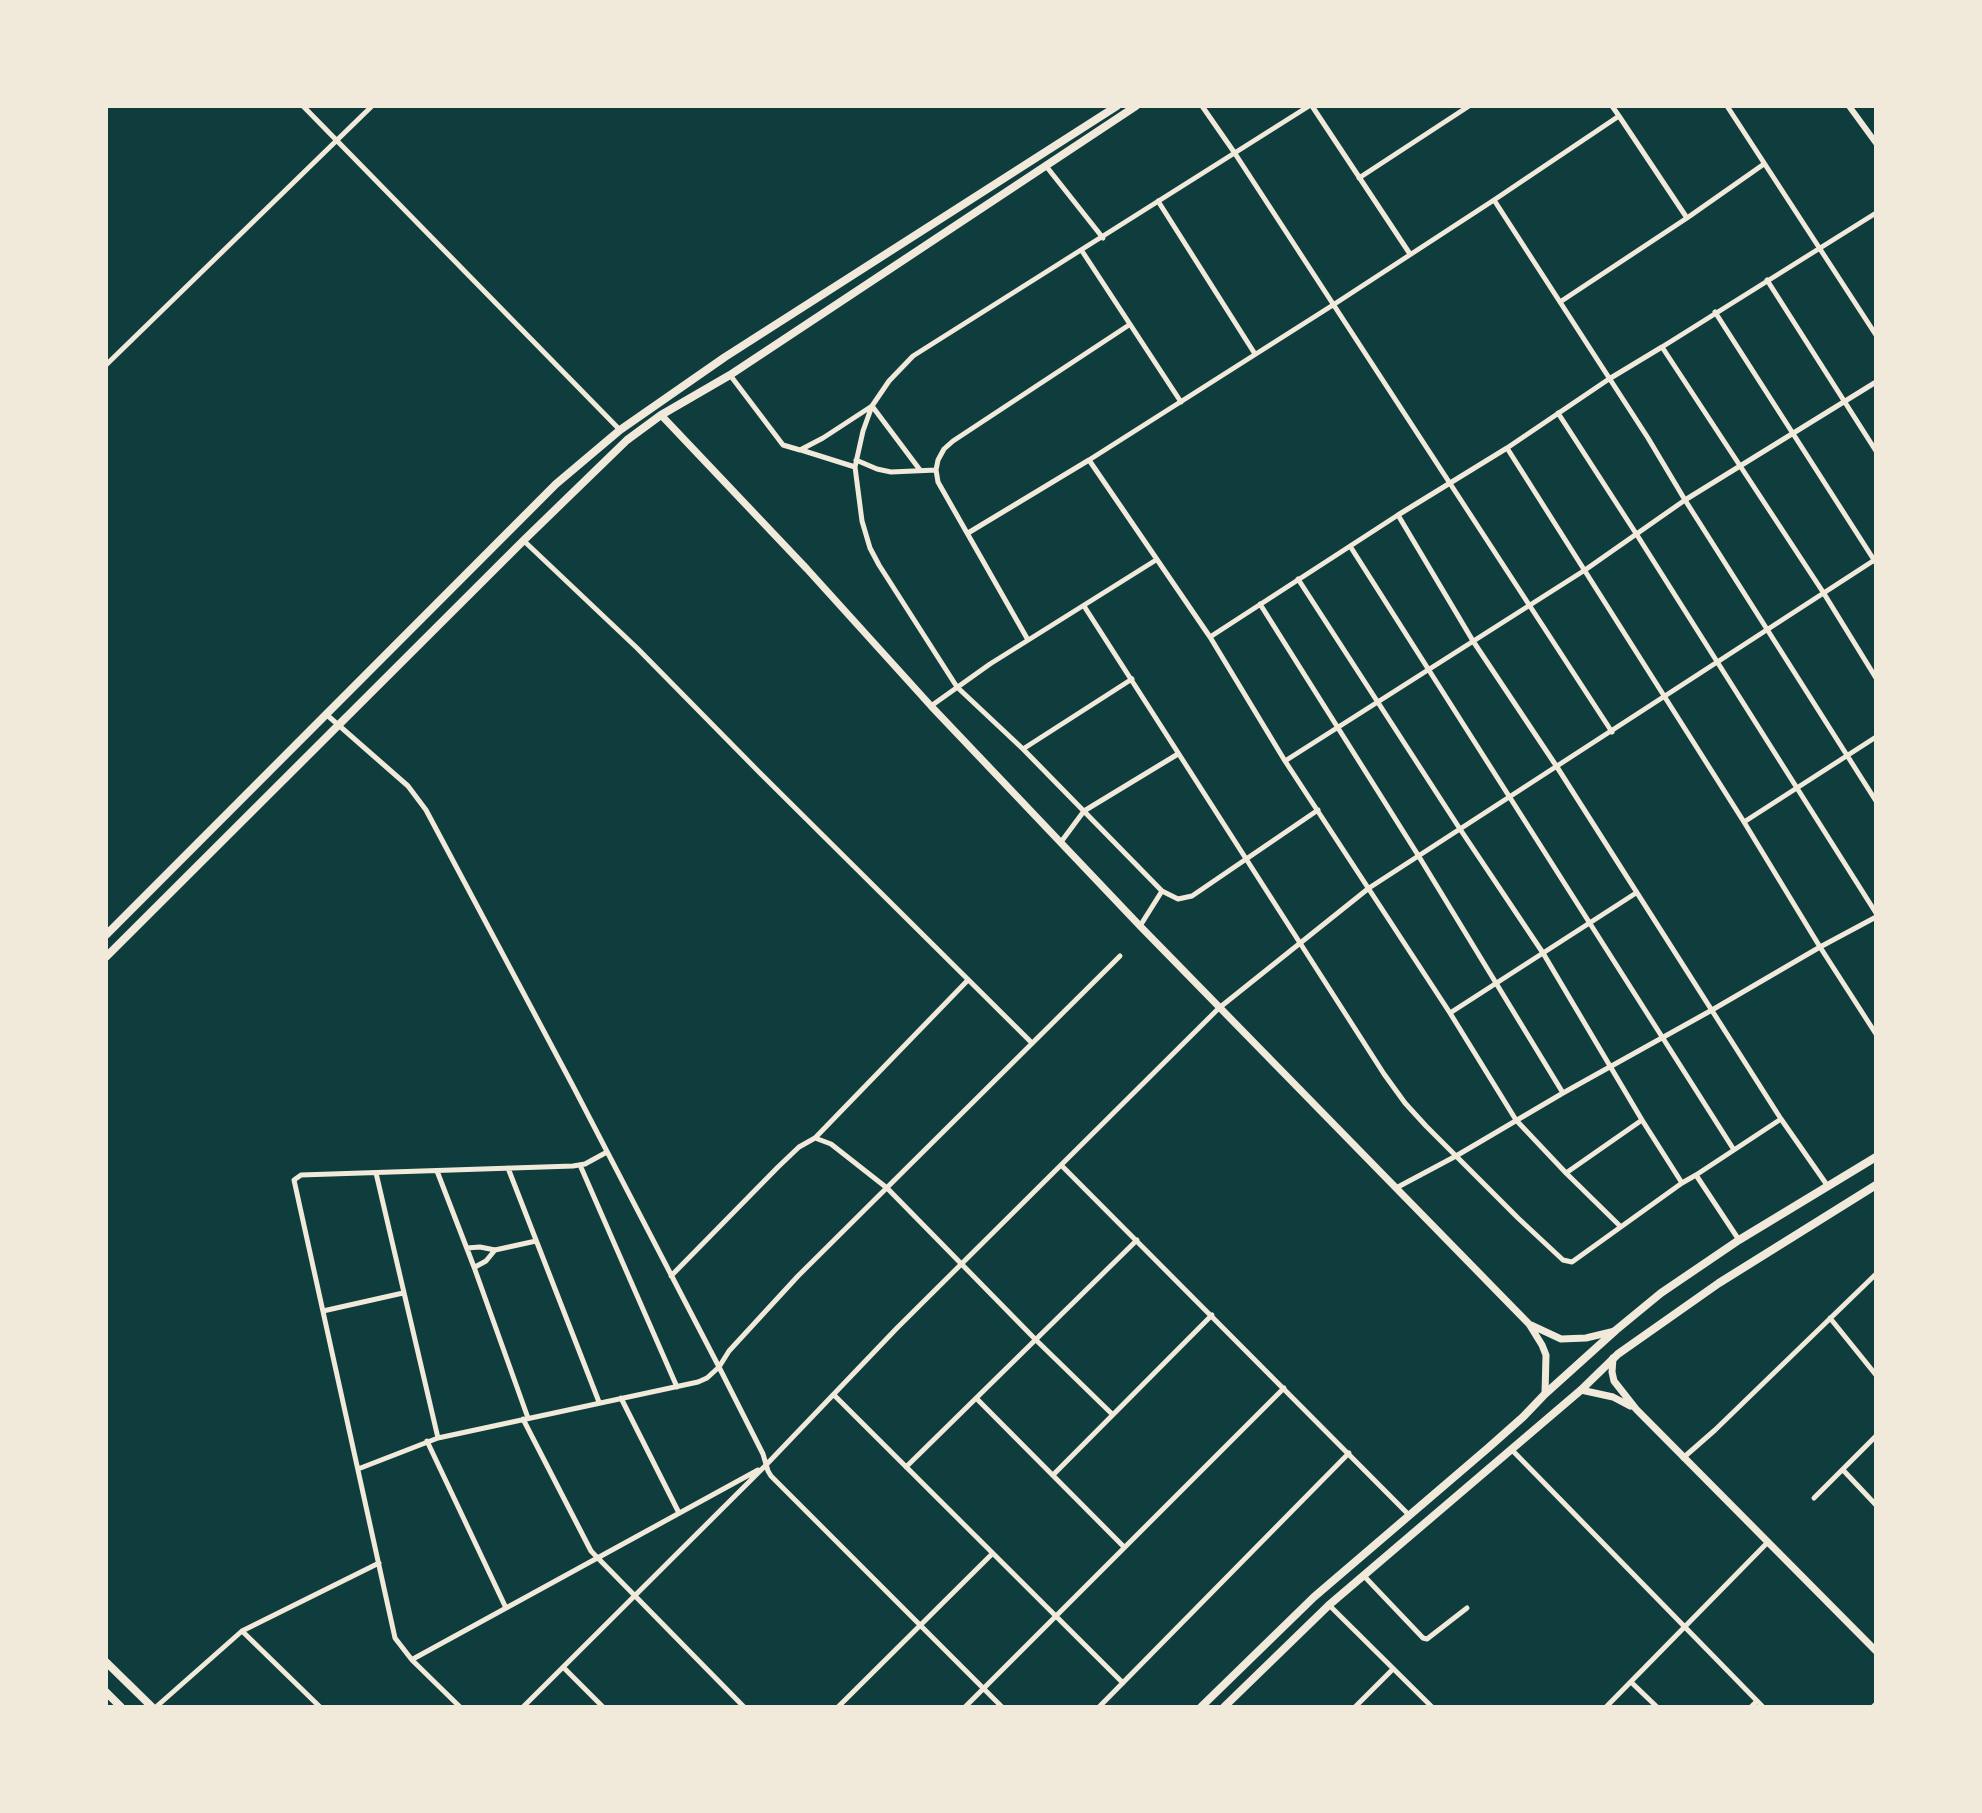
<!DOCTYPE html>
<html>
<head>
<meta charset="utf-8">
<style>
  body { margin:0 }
  #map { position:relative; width:1982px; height:1813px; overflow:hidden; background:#0f3d3e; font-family:Overpass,sans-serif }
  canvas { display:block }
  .frame { position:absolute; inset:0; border:108px solid #f1e9da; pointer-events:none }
</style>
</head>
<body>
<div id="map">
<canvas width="1982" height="1813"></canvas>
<div class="frame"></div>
</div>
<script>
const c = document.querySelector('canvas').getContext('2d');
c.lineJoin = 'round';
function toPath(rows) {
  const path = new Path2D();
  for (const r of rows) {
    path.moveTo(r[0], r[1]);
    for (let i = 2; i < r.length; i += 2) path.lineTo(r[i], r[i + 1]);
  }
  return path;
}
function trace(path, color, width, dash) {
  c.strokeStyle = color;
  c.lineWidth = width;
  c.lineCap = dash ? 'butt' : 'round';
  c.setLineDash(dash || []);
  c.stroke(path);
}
trace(toPath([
  [303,106,620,430],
  [1202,106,1234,152,1612,732],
  [1309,106,913,356,889,381,872,406,863,431,855,467,862,521,870,548,879,565,957,687,1023,749,1162,891,1178,899,1192,896,1318,810],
  [1312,106,1410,254],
  [1727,106,1876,335],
  [1619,116,1687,218],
  [1046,166,1103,238],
  [1359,178,1469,106],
  [1494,200,1648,438,1685,500,1876,801],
  [1158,201,1255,354],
  [1876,213,1662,347,1823,592,1876,678],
  [1082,251,1181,402],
  [1767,280,1876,451],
  [1560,302,1687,218,1764,164],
  [1715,312,1876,563],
  [106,365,372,106],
  [730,375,783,445,800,450,823,438,872,406,920,470],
  [1558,413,1637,535,1876,913],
  [1507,448,1744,822,1820,947,1876,1034],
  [801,450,855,467],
  [856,460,877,469,891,472,936,470],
  [1089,460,1210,637,1285,761,1450,1013,1516,1120,1566,1173,1620,1226],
  [1398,515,1473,641,1557,767,1781,1119,1827,1185],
  [968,533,1089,460,1333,305,1494,200,1619,116,1612,106],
  [524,541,637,648,759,772,1032,1043],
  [1350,546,1734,1150],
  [1298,579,1460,829,1543,953,1642,1120,1682,1183,1696,1175,1739,1240],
  [1260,604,1418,855,1563,1093],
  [1084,606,1384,1074,1405,1103,1426,1126,1518,1218,1563,1260,1572,1262,1682,1183],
  [1210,637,1398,515,1507,448,1609,379,1662,347],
  [1028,640,938,482,936,470,938,460,944,449,953,441,1129,325],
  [931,706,990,664,1156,560],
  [327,715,408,786,426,810,573,1086,719,1367,763,1454,768,1471,771,1476,1002,1707],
  [1023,749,1132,679],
  [1285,761,1585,570,1685,500,1876,382],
  [1744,822,1876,737],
  [1061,842,1084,811,1178,754],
  [1140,926,1162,891],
  [1450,1013,1636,893],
  [815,1138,968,980],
  [580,1165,677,1387],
  [1062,1166,1409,1515],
  [508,1168,599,1402],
  [437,1171,474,1267,528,1418],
  [376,1173,438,1438],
  [1566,1173,1642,1120],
  [1696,1175,1781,1119],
  [1396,1188,1456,1156,1563,1093,1712,1010,1820,947,1876,917],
  [467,1248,480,1247,495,1250,536,1241],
  [475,1267,486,1261,495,1250],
  [671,1276,778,1167,799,1147,815,1138,831,1144,887,1188,1035,1339,1112,1414],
  [323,1311,403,1293],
  [1830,1318,1876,1375],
  [835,1396,1123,1683],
  [621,1398,679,1513],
  [977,1399,1124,1547],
  [523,1419,591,1551,744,1707],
  [427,1441,506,1608],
  [1511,1449,1763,1707],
  [1683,1458,1715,1430,1876,1274],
  [906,1467,1137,1240],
  [358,1469,438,1438,698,1382,707,1378,719,1367,729,1351,798,1276,1120,956],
  [1843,1470,1876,1505],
  [1053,1475,1212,1315],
  [1814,1498,1876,1436],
  [1364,1576,1423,1638,1427,1639,1467,1608],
  [1329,1605,1432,1707],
  [242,1631,320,1707],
  [413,1659,758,1470],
  [564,1668,603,1707],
  [1631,1682,1657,1707],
  [156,1707,242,1631,379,1563],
  [460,1707,412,1660,395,1638,294,1180,301,1175,573,1166,585,1164,607,1152],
  [523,1707,766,1465,897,1328,1219,1008,1369,888,1876,559],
  [838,1707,992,1554],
  [965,1707,1284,1388],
  [1099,1707,1349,1453],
  [1355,1707,1393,1669],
  [1606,1707,1768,1542],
  [1751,1707,1757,1701],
  [1873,1707,1876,1704]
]), '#f1e9da', 5);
trace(toPath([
  [1849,106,1876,143]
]), '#f1e9da', 6);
trace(toPath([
  [661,415,807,569,931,706,1140,926,1529,1324,1542,1345,1546,1355,1545,1394],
  [1531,1325,1561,1339,1586,1338,1615,1331],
  [1613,1358,1612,1372,1614,1381,1636,1409,1876,1651],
  [1581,1390,1613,1397,1630,1406]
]), '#f1e9da', 7);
trace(toPath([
  [106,935,556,484,620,430,725,357,1117,106],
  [106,957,524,540,627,440,661,415,730,375,1136,106],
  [106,1662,152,1707],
  [106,1692,121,1707],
  [1201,1707,1314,1597,1488,1448,1523,1417,1545,1394,1616,1330,1661,1293,1739,1240,1876,1157],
  [1224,1707,1329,1605,1581,1390,1618,1354,1719,1283,1876,1185]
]), '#f1e9da', 8);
</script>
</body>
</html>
